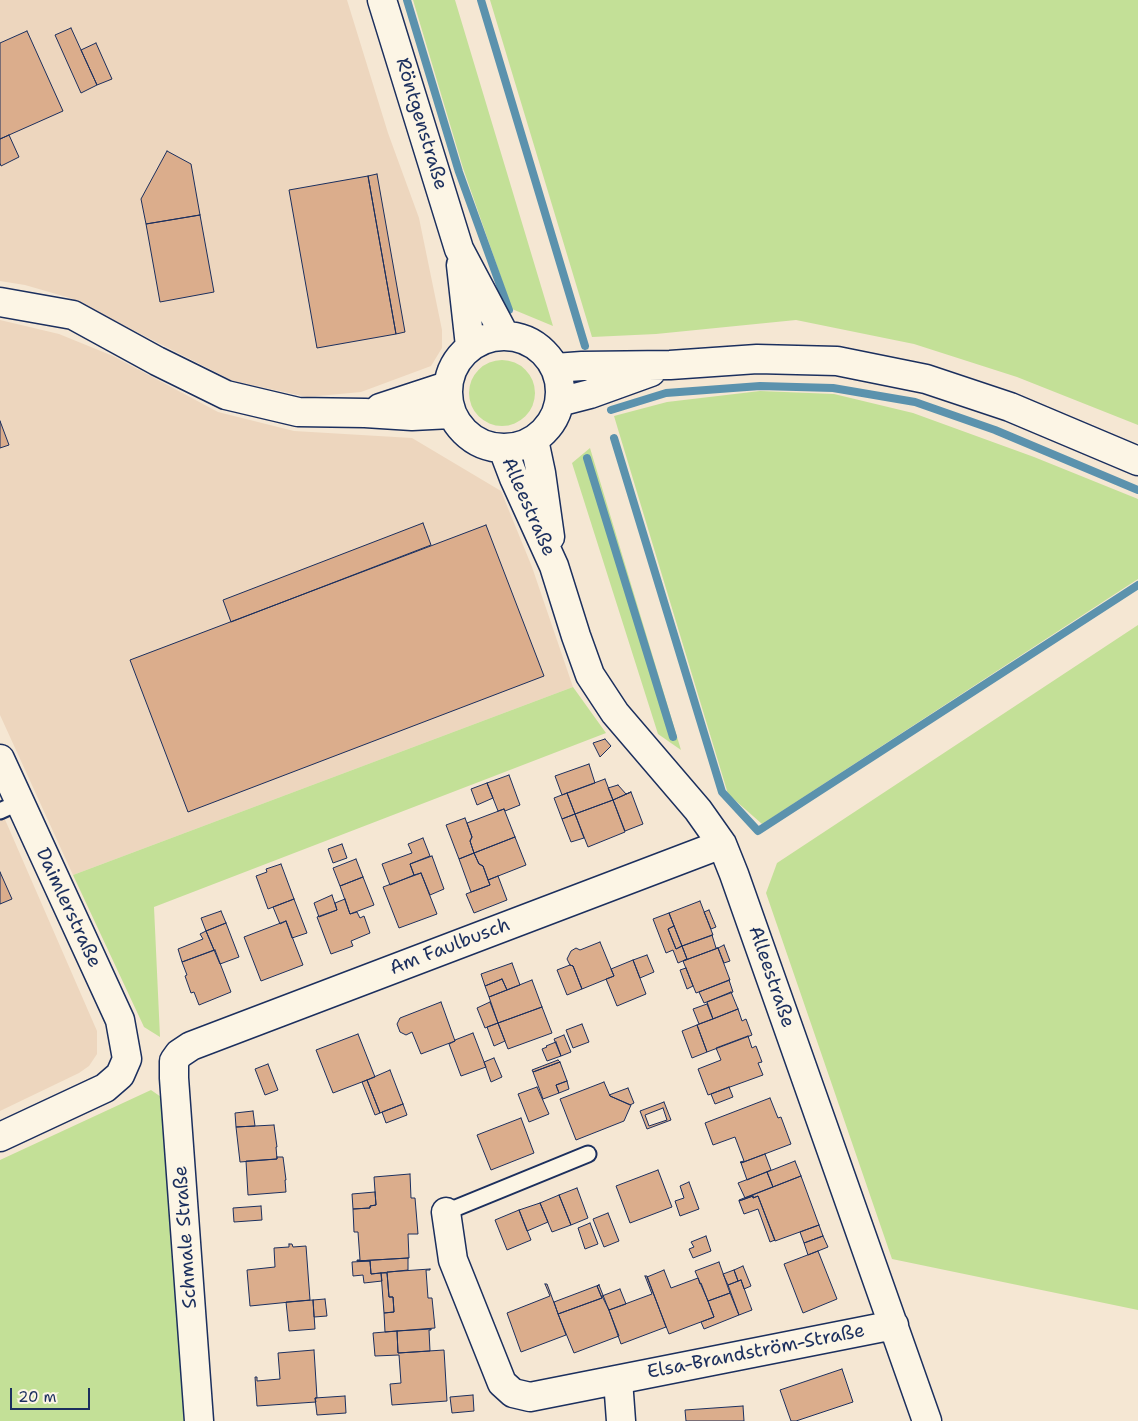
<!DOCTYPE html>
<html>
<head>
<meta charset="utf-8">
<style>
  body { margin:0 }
  #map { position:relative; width:1138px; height:1421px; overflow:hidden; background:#f5e7d3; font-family:"Shantell Sans",sans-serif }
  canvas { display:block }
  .scale { position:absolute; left:10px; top:1388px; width:80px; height:22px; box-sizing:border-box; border:2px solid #1b2f5e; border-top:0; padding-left:6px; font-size:15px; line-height:18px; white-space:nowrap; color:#1b2f5e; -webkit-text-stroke:4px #fcf5e5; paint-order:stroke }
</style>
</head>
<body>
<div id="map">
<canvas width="1138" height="1421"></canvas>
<div class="scale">20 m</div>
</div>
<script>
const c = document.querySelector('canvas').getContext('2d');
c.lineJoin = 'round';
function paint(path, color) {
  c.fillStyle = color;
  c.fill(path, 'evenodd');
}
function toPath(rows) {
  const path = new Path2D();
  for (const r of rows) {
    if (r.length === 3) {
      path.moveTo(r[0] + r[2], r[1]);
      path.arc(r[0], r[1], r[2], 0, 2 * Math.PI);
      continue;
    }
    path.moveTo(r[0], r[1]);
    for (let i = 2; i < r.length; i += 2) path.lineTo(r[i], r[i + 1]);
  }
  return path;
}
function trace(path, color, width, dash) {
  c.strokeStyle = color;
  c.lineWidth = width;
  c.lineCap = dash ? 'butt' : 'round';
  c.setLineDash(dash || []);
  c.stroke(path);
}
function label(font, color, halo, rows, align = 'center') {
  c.font = font + ' "Shantell Sans",sans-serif';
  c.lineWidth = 4;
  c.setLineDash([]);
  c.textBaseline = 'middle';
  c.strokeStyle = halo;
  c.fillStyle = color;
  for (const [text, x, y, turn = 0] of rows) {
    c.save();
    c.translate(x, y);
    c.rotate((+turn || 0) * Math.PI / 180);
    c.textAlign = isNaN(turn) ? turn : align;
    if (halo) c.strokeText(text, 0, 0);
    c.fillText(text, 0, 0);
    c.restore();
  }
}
paint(toPath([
  [0,0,347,0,388,133,419,218,442,330,442,348,431,366,361,392,307,397,233,381,70,298,25,285,0,281],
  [0,320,59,334,113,356,218,412,294,431,412,438,501,491,532,567,573,687,73,875,0,715],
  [0,808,97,1031,97,1054,89,1066,79,1073,0,1111]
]), '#edd6be');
paint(toPath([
  [413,0,455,0,553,326,512,309,463,168],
  [490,0,1138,0,1138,425,1017,377,914,344,796,320,656,334,592,337],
  [502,393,33],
  [760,391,834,394,913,413,1034,457,1138,499,1138,579,762,824,728,794,614,416,667,402],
  [590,448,681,750,658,734,572,463],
  [1138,625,1138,1310,892,1259,766,893,777,863],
  [573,687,606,733,154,907,160,1037,144,1027,73,875],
  [151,1090,164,1099,184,1421,0,1421,0,1160]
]), '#c3e097');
trace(toPath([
  [407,0,459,172,509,310],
  [481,0,585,346],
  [611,410,666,393,760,386,833,388,915,402,995,430,1138,490],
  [614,438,722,792,758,831,1138,585],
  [587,458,673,737]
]), '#5b92ad', 8);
const building = toPath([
  [71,28,97,85,81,93,55,35,71,28],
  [27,31,63,111,0,139,0,43,27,31],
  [96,43,112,79,97,85,81,50,96,43],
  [9,135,19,157,1,166,0,163,0,139,9,135],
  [167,151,191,164,200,215,146,224,141,199,167,151],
  [377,174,405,332,396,334,368,176,377,174],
  [368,176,396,334,317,348,289,190,368,176],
  [200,215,214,292,160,302,146,224,200,215],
  [0,421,9,445,0,448,0,421],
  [423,523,431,545,231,622,223,600,423,523],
  [486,525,544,676,188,812,130,660,486,525],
  [605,739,611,746,600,757,593,743,605,739],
  [589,764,595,783,562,795,555,776,589,764],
  [509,775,520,805,505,811,504,809,498,811,487,783,509,775],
  [605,779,613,800,575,814,567,793,605,779],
  [487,783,493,798,477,805,471,789,487,783],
  [618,785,626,794,631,792,613,800,608,788,618,785],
  [631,792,643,824,625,831,613,800,631,792],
  [567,793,575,814,562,819,554,798,567,793],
  [613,800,625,832,588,847,575,814,613,800],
  [504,809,515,837,474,853,470,841,472,837,467,823,504,809],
  [575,814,584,838,571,842,562,819,575,814],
  [465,818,472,837,470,841,474,853,459,859,446,825,465,818],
  [515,837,526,865,488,880,483,866,479,864,474,853,515,837],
  [423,838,430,856,410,864,414,875,390,885,382,864,412,853,408,844,423,838],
  [342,844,347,858,333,863,328,849,342,844],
  [474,853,479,864,483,866,490,885,471,892,459,859,474,853],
  [432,856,444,889,430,895,421,873,414,875,410,864,432,856],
  [356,859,363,877,340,886,333,868,356,859],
  [281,864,294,899,268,909,256,876,267,872,266,869,281,864],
  [0,872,12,899,0,904,0,872],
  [421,873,437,914,399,928,383,887,421,873],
  [498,876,507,900,474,913,466,894,490,885,488,880,498,876],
  [363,877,374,905,350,914,340,886,363,877],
  [332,895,337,910,319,917,314,903,332,895],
  [294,899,307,933,292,938,286,921,280,924,273,907,294,899],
  [345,899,350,914,357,912,360,918,364,916,370,933,351,941,353,946,331,954,317,917,337,910,335,903,345,899],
  [700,901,713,935,682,946,669,913,700,901],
  [709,910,716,927,711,929,704,912,709,910],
  [221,911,226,923,206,931,201,918,221,911],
  [669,913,674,926,668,929,676,949,682,946,687,959,678,963,673,950,666,953,653,919,669,913],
  [286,921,303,965,261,981,244,937,286,921],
  [226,923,239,957,220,964,206,931,226,923],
  [674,926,682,946,676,949,668,929,674,926],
  [206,931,214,950,182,962,178,949,203,939,200,934,206,931],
  [712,935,716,948,718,948,683,961,687,959,682,946,712,935],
  [600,942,614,976,582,989,573,966,570,965,567,959,571,951,576,948,580,950,600,942],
  [724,945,730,961,724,963,718,948,724,945],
  [718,948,730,980,696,993,683,961,718,948],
  [215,950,231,992,199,1005,194,992,191,993,185,976,187,975,182,962,215,950],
  [647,955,654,972,640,978,633,960,647,955],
  [633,960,646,994,617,1006,606,979,614,976,611,969,633,960],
  [512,963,520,985,507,990,502,979,485,986,481,974,512,963],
  [570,965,573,966,582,989,567,995,557,970,570,965],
  [686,968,693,986,687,989,680,970,686,968],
  [502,979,507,990,489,997,485,986,502,979],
  [532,980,542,1007,498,1023,489,997,532,980],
  [729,980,733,992,704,1003,699,992,729,980],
  [731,992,738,1009,713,1019,707,1002,731,992],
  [441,1002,455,1041,421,1054,412,1032,406,1035,400,1032,397,1024,400,1018,441,1002],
  [490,1002,498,1023,485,1028,477,1008,490,1002],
  [707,1004,713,1019,699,1024,693,1009,707,1004],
  [542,1007,552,1033,508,1049,498,1023,542,1007],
  [738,1009,742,1021,746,1019,752,1035,707,1052,697,1025,738,1009],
  [498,1023,505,1041,494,1046,487,1027,498,1023],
  [582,1024,589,1042,573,1048,566,1030,582,1024],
  [697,1025,707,1052,692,1058,682,1031,697,1025],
  [473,1033,486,1067,461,1076,449,1044,455,1041,455,1040,473,1033],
  [358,1034,375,1077,333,1093,316,1050,358,1034],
  [564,1035,571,1052,561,1056,554,1039,564,1035],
  [748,1036,752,1048,756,1046,762,1062,758,1063,763,1075,708,1095,698,1069,721,1060,716,1048,748,1036],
  [556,1042,561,1056,547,1061,542,1049,547,1047,546,1046,556,1042],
  [494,1058,502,1077,491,1082,484,1062,494,1058],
  [558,1060,560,1062,533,1072,532,1070,558,1060],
  [560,1062,567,1081,556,1085,559,1093,543,1099,533,1072,560,1062],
  [268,1064,278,1090,265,1095,255,1069,268,1064],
  [390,1070,403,1104,380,1113,367,1080,390,1070],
  [367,1080,380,1113,375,1115,362,1082,367,1080],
  [567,1081,569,1089,559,1093,556,1085,567,1081],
  [604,1082,610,1096,631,1105,624,1121,576,1140,560,1099,604,1082],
  [537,1087,549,1114,529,1122,518,1094,537,1087],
  [729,1087,733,1097,715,1104,711,1094,729,1087],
  [628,1088,634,1103,630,1105,610,1096,609,1095,628,1088],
  [770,1098,778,1118,781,1117,791,1144,741,1163,740,1162,744,1161,735,1137,713,1145,705,1123,770,1098],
  [664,1102,671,1120,647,1129,640,1111,664,1102],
  [403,1104,407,1115,386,1123,382,1112,403,1104],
  [663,1108,667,1120,649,1126,645,1115,663,1108],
  [253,1111,255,1126,236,1127,235,1113,253,1111],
  [521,1118,534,1153,491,1170,477,1135,521,1118],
  [274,1125,277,1147,276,1147,277,1159,240,1162,236,1127,274,1125],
  [765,1154,771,1170,747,1180,741,1163,765,1154],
  [277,1157,283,1157,286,1180,285,1180,286,1192,248,1195,246,1161,277,1159,277,1157],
  [795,1161,801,1176,773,1187,767,1172,795,1161],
  [658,1170,672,1207,630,1223,616,1186,658,1170],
  [767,1172,773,1187,745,1198,738,1183,767,1172],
  [410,1174,411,1198,415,1198,418,1234,408,1234,409,1258,357,1261,357,1260,360,1260,358,1232,354,1232,353,1209,370,1208,370,1206,376,1205,374,1177,410,1174],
  [801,1176,819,1225,775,1241,758,1196,753,1198,753,1196,739,1201,739,1200,801,1176],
  [689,1182,699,1209,680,1216,675,1201,684,1198,680,1186,689,1182],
  [577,1188,588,1218,571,1225,559,1195,577,1188],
  [375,1192,376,1205,370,1206,370,1208,353,1209,352,1194,375,1192],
  [559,1195,571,1225,552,1232,540,1203,559,1195],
  [753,1196,753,1198,758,1196,775,1240,770,1242,758,1209,744,1214,739,1201,753,1196],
  [540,1203,548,1222,527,1231,519,1210,540,1203],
  [261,1206,262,1220,234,1222,233,1208,261,1206],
  [519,1210,531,1240,507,1250,495,1220,519,1210],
  [608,1213,619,1241,604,1247,593,1219,608,1213],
  [590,1223,598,1244,585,1249,578,1228,590,1223],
  [819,1225,823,1236,804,1243,800,1232,819,1225],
  [706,1236,711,1251,693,1258,689,1249,694,1247,691,1242,706,1236],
  [823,1236,828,1247,808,1255,804,1243,823,1236],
  [289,1244,292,1244,293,1247,306,1246,310,1300,250,1306,247,1270,275,1267,274,1248,289,1247,289,1244],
  [818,1251,837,1299,803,1313,784,1264,818,1251],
  [408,1258,408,1270,371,1274,370,1261,357,1261,408,1258],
  [370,1261,371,1274,381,1273,382,1281,364,1283,363,1275,353,1276,352,1262,370,1261],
  [719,1262,730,1293,708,1301,695,1271,719,1262],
  [743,1266,751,1286,744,1289,741,1280,738,1281,734,1270,743,1266],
  [430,1269,430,1270,426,1270,428,1298,432,1298,435,1328,385,1332,384,1313,394,1312,393,1297,389,1297,387,1272,430,1269],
  [664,1270,671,1288,698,1278,700,1284,701,1283,714,1317,669,1334,647,1277,664,1270],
  [734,1270,738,1281,728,1285,723,1274,734,1270],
  [381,1273,387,1273,389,1297,393,1297,394,1312,384,1313,381,1273],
  [645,1276,647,1276,666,1327,621,1344,609,1310,652,1294,645,1276],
  [741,1280,752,1310,739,1315,728,1285,741,1280],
  [545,1284,547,1284,566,1335,521,1352,507,1313,550,1296,545,1284],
  [599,1285,619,1336,574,1353,558,1314,602,1298,597,1286,599,1285],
  [599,1285,597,1286,602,1298,558,1314,554,1302,599,1285],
  [620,1289,626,1304,609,1310,602,1296,620,1289],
  [730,1293,739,1315,704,1329,701,1322,714,1317,708,1301,730,1293],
  [325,1299,327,1316,314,1317,313,1300,325,1299],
  [313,1300,315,1329,289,1331,286,1302,313,1300],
  [431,1329,431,1330,429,1330,430,1351,398,1353,397,1331,431,1329],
  [397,1331,398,1353,444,1350,447,1401,392,1405,390,1384,401,1383,399,1355,375,1356,373,1333,397,1331],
  [314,1350,317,1398,315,1398,316,1402,257,1406,255,1377,257,1377,257,1381,280,1379,278,1353,314,1350],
  [842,1369,853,1402,796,1421,791,1421,780,1390,842,1369],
  [473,1395,474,1411,452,1413,450,1397,473,1395],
  [345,1396,346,1413,317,1415,315,1398,345,1396],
  [743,1406,744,1421,686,1421,685,1410,743,1406]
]);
paint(building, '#dbad8c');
trace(building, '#1b2f5e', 1);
const lane = toPath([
  [0,811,20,802],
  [446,1212,588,1154]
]);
const street = toPath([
  [382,0,459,249,504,334],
  [461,265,470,346],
  [0,302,73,315,157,361,226,395,298,412,365,413,412,416,451,414],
  [504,392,56],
  [555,368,582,366,670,365,757,359,837,361,926,379,1010,407,1138,461],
  [559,402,590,394,651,372],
  [380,408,447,386],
  [534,440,541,473,550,537],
  [503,449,514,478,554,566,576,636,590,675,615,713,698,810,722,844,734,874,927,1421],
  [0,759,120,1020,127,1059,120,1075,105,1088,0,1137],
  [446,1212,453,1260,502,1383,513,1393,530,1397,894,1325],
  [618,1380,621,1421],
  [199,1421,174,1078,174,1061,179,1054,191,1046,722,844]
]);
trace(lane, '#1b2f5e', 19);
trace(street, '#1b2f5e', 31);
trace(lane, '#fcf5e5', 15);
trace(street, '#fcf5e5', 28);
label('19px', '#1b2f5e', '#fcf5e5', [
  ["Röntgenstraße",421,124,73],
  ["Alleestraße",528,507,66],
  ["Daimlerstraße",68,908,65],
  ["Am Faulbusch",450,947,-21],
  ["Alleestraße",771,977,71],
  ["Schmale Straße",186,1237,-94],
  ["Elsa-Brandström-Straße",756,1352,-11]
]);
</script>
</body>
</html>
